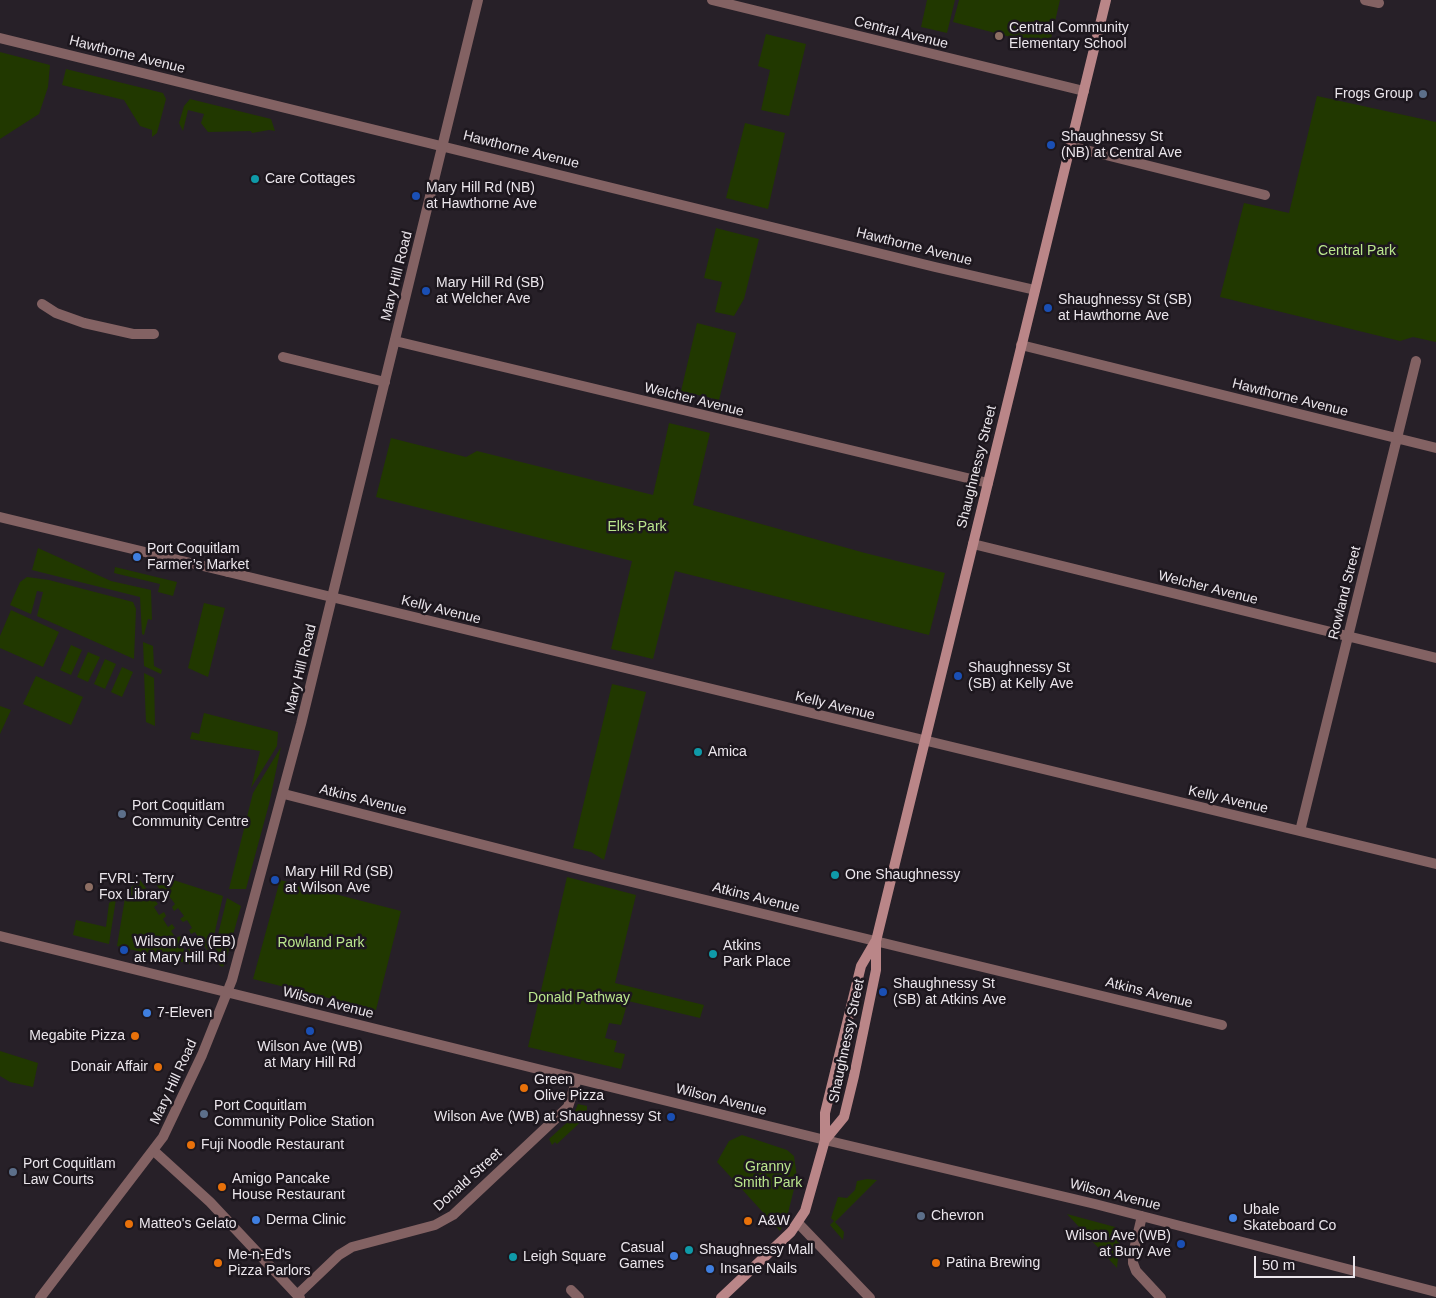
<!DOCTYPE html>
<html>
<head>
<meta charset="utf-8">
<style>
  body { margin:0 }
  #map { position:relative; width:1436px; height:1298px; overflow:hidden; background:#272028; font-family:Arial,sans-serif }
  canvas { display:block }
  .scale { position:absolute; left:1254px; top:1256px; width:101px; height:22px; box-sizing:border-box; border:2px solid #ebe6ec; border-top:0; padding-left:6px; font-size:15px; line-height:18px; white-space:nowrap; color:#ebe6ec; -webkit-text-stroke:4px #1d171e; paint-order:stroke }
</style>
</head>
<body>
<div id="map">
<canvas width="1436" height="1298"></canvas>
<div class="scale">50 m</div>
</div>
<script>
const c = document.querySelector('canvas').getContext('2d');
c.lineJoin = 'round';
function paint(path, color) {
  c.fillStyle = color;
  c.fill(path, 'evenodd');
}
function toPath(rows) {
  const path = new Path2D();
  for (const r of rows) {
    path.moveTo(r[0], r[1]);
    for (let i = 2; i < r.length; i += 2) path.lineTo(r[i], r[i + 1]);
  }
  return path;
}
function trace(path, color, width, dash) {
  c.strokeStyle = color;
  c.lineWidth = width;
  c.lineCap = dash ? 'butt' : 'round';
  c.setLineDash(dash || []);
  c.stroke(path);
}
function label(font, color, halo, rows, align = 'center') {
  c.font = font + ' Arial,sans-serif';
  c.lineWidth = 5;
  c.setLineDash([]);
  c.textBaseline = 'middle';
  c.strokeStyle = halo;
  c.fillStyle = color;
  for (const [text, x, y, turn = 0] of rows) {
    c.save();
    c.translate(x, y);
    c.rotate((+turn || 0) * Math.PI / 180);
    c.textAlign = isNaN(turn) ? turn : align;
    if (halo) c.strokeText(text, 0, 0);
    c.fillText(text, 0, 0);
    c.restore();
  }
}
paint(toPath([
  [927,0,955,0,947,33,921,27],
  [959,0,1060,0,1049,47,953,22],
  [766,34,806,44,789,116,761,110,770,70,758,66],
  [0,52,50,65,48,87,39,114,0,139],
  [66,69,163,93,166,99,157,133,152,137,152,130,140,126,124,100,62,85],
  [1317,96,1436,122,1436,342,1413,337,1400,341,1220,297,1244,203,1289,213],
  [190,99,271,119,275,131,269,130,252,133,251,131,208,132,201,123,204,114,188,110,183,131,179,123,184,106],
  [745,123,785,133,768,209,726,198],
  [716,228,759,239,744,299,734,316,715,312,722,282,704,278],
  [697,323,736,333,719,400,681,391],
  [669,423,710,433,693,505,865,553,945,573,929,635,675,571,653,659,611,649,632,561,376,497,391,438,466,457,477,451,653,495],
  [38,548,111,581,151,590,152,620,148,619,144,635,142,634,140,597,32,570],
  [115,567,177,582,173,596,158,592,160,584,114,573],
  [27,577,49,580,133,602,136,609,134,659,37,616,43,592,37,591,31,614,10,605,20,582],
  [204,603,225,608,208,677,188,668],
  [11,610,59,632,43,667,0,648,0,636],
  [143,642,153,646,154,666,162,670,161,674,144,666],
  [71,645,82,650,71,675,60,670],
  [88,652,100,657,88,682,77,677],
  [105,659,116,664,105,689,94,684],
  [122,667,133,672,122,697,111,692],
  [144,673,154,678,155,726,146,722],
  [36,676,83,697,71,725,23,704],
  [612,684,646,692,604,860,591,852,573,848],
  [0,706,11,710,0,734],
  [204,713,278,732,277,746,251,788,260,751,190,739,192,732,199,734],
  [281,747,269,804,246,889,229,889,253,793],
  [158,875,223,896,210,953,203,944,200,946,197,943,200,940,195,932,191,934,189,930,192,928,187,920,183,922,180,919,184,916,178,908,174,911,172,907,175,904,169,896,166,898,150,876],
  [567,877,636,895,615,983,704,1005,700,1018,628,1001,621,1025,609,1023,605,1038,617,1041,614,1052,625,1054,621,1069,528,1047],
  [140,880,158,904,154,907,159,915,164,912,166,916,163,919,168,927,172,924,175,928,171,931,176,938,180,936,183,940,180,943,185,951,189,948,192,952,188,955,192,962,190,964,117,946,125,898,128,890],
  [280,880,401,911,376,1010,253,979],
  [227,898,241,906,227,957,223,967,219,965,220,956,215,947],
  [114,899,116,899,109,944,73,935,76,920,106,927,109,903],
  [0,1051,38,1063,33,1087,10,1082,0,1076],
  [578,1104,587,1106,587,1116,557,1144,555,1142,552,1145,549,1139,572,1118],
  [742,1135,787,1150,794,1156,797,1177,788,1213,780,1231,717,1162,729,1141],
  [867,1179,877,1180,835,1222,844,1232,843,1240,830,1225,834,1221,831,1218,838,1197,847,1198,855,1190,857,1181],
  [1067,1214,1115,1227,1120,1238,1117,1268]
]), '#213800');
trace(toPath([
  [0,517,228,572]
]), '#836263', 10);
trace(toPath([
  [712,0,1084,91],
  [1365,0,1379,3],
  [0,38,935,267,1035,290],
  [1070,146,1265,195],
  [42,304,56,313,84,323,133,334,154,334],
  [395,341,988,483],
  [1021,345,1436,448],
  [283,357,385,382],
  [973,544,1436,658],
  [228,572,1436,864],
  [284,794,582,870,1222,1025],
  [1300,831,1416,361],
  [154,1151,210,1202,300,1298],
  [798,1223,870,1298],
  [571,1290,579,1298],
  [297,1295,339,1255,352,1247,435,1225,453,1215,568,1107,577,1079]
]), '#836263', 10);
trace(toPath([
  [0,936,825,1140,1095,1204,1436,1292],
  [1142,1216,1133,1254,1133,1263,1136,1271,1161,1298],
  [40,1298,163,1137,202,1055,232,980,301,724,478,0]
]), '#836263', 10);
trace(toPath([
  [825,1140,844,1117,854,1076,876,970,876,941,1106,0],
  [721,1298,791,1232,805,1211,825,1140,825,1113,861,966,875,942]
]), '#ba8688', 10);
for (const [x, y, r, color] of [
  [999,36,5,"#8d6e63"],
  [1423,94,5,"#5c6f8a"],
  [1051,145,5,"#1a4fb4"],
  [255,179,5,"#0f9aa8"],
  [416,196,5,"#1a4fb4"],
  [426,291,5,"#1a4fb4"],
  [1048,308,5,"#1a4fb4"],
  [137,557,5,"#3f7fe0"],
  [958,676,5,"#1a4fb4"],
  [698,752,5,"#0f9aa8"],
  [122,814,5,"#5c6f8a"],
  [835,875,5,"#0f9aa8"],
  [275,880,5,"#1a4fb4"],
  [89,887,5,"#8d6e63"],
  [124,950,5,"#1a4fb4"],
  [713,954,5,"#0f9aa8"],
  [883,992,5,"#1a4fb4"],
  [147,1013,5,"#3f7fe0"],
  [310,1031,5,"#1a4fb4"],
  [135,1036,5,"#e8710a"],
  [158,1067,5,"#e8710a"],
  [524,1088,5,"#e8710a"],
  [204,1114,5,"#5c6f8a"],
  [671,1117,5,"#1a4fb4"],
  [191,1145,5,"#e8710a"],
  [13,1172,5,"#5c6f8a"],
  [222,1187,5,"#e8710a"],
  [921,1216,5,"#5c6f8a"],
  [1233,1218,5,"#3f7fe0"],
  [256,1220,5,"#3f7fe0"],
  [748,1221,5,"#e8710a"],
  [129,1224,5,"#e8710a"],
  [1181,1244,5,"#1a4fb4"],
  [689,1250,5,"#0f9aa8"],
  [674,1256,5,"#3f7fe0"],
  [513,1257,5,"#0f9aa8"],
  [218,1263,5,"#e8710a"],
  [936,1263,5,"#e8710a"],
  [710,1269,5,"#3f7fe0"]
]) {
  const dot = new Path2D();
  dot.arc(x, y, r, 0, 2 * Math.PI);
  c.fillStyle = color;
  c.fill(dot);
  trace(dot, '#1d171e', 2);
}
label('14px', '#ebe6ec', '#1d171e', [
  ["Central Community",1009,28],
  ["Elementary School",1009,44],
  ["Frogs Group",1413,94,"right"],
  ["Shaughnessy St",1061,137],
  ["(NB) at Central Ave",1061,153],
  ["Care Cottages",265,179],
  ["Mary Hill Rd (NB)",426,188],
  ["at Hawthorne Ave",426,204],
  ["Mary Hill Rd (SB)",436,283],
  ["at Welcher Ave",436,299],
  ["Shaughnessy St (SB)",1058,300],
  ["at Hawthorne Ave",1058,316],
  ["Port Coquitlam",147,549],
  ["Farmer’s Market",147,565],
  ["Shaughnessy St",968,668],
  ["(SB) at Kelly Ave",968,684],
  ["Amica",708,752],
  ["Port Coquitlam",132,806],
  ["Community Centre",132,822],
  ["Mary Hill Rd (SB)",285,872],
  ["at Wilson Ave",285,888],
  ["One Shaughnessy",845,875],
  ["FVRL: Terry",99,879],
  ["Fox Library",99,895],
  ["Wilson Ave (EB)",134,942],
  ["at Mary Hill Rd",134,958],
  ["Atkins",723,946],
  ["Park Place",723,962],
  ["Shaughnessy St",893,984],
  ["(SB) at Atkins Ave",893,1000],
  ["7-Eleven",157,1013],
  ["Megabite Pizza",125,1036,"right"],
  ["Wilson Ave (WB)",310,1047,"center"],
  ["at Mary Hill Rd",310,1063,"center"],
  ["Donair Affair",148,1067,"right"],
  ["Green",534,1080],
  ["Olive Pizza",534,1096],
  ["Port Coquitlam",214,1106],
  ["Community Police Station",214,1122],
  ["Wilson Ave (WB) at Shaughnessy St",661,1117,"right"],
  ["Fuji Noodle Restaurant",201,1145],
  ["Port Coquitlam",23,1164],
  ["Law Courts",23,1180],
  ["Amigo Pancake",232,1179],
  ["House Restaurant",232,1195],
  ["Ubale",1243,1210],
  ["Skateboard Co",1243,1226],
  ["Chevron",931,1216],
  ["Derma Clinic",266,1220],
  ["A&W",758,1221],
  ["Matteo's Gelato",139,1224],
  ["Wilson Ave (WB)",1171,1236,"right"],
  ["at Bury Ave",1171,1252,"right"],
  ["Casual",664,1248,"right"],
  ["Games",664,1264,"right"],
  ["Shaughnessy Mall",699,1250],
  ["Me-n-Ed's",228,1255],
  ["Pizza Parlors",228,1271],
  ["Leigh Square",523,1257],
  ["Patina Brewing",946,1263],
  ["Insane Nails",720,1269]
], 'left');
label('14px', '#ebe6ec', '#1d171e', [
  ["Central Avenue",901,33,14],
  ["Hawthorne Avenue",127,55,14],
  ["Hawthorne Avenue",521,150,14],
  ["Hawthorne Avenue",914,247,14],
  ["Mary Hill Road",397,276,-76],
  ["Hawthorne Avenue",1290,398,14],
  ["Welcher Avenue",694,400,14],
  ["Shaughnessy Street",977,467,-76],
  ["Welcher Avenue",1208,588,14],
  ["Rowland Street",1345,593,-76],
  ["Kelly Avenue",441,610,14],
  ["Mary Hill Road",301,669,-76],
  ["Kelly Avenue",835,706,14],
  ["Atkins Avenue",363,800,14],
  ["Kelly Avenue",1228,800,13],
  ["Atkins Avenue",756,898,14],
  ["Atkins Avenue",1149,993,14],
  ["Wilson Avenue",328,1003,14],
  ["Shaughnessy Street",847,1041,-78],
  ["Mary Hill Road",174,1082,-65],
  ["Wilson Avenue",721,1100,14],
  ["Donald Street",468,1180,-42],
  ["Wilson Avenue",1115,1195,14]
]);
label('14px', '#bae68d', '#1d171e', [
  ["Central Park",1357,251],
  ["Elks Park",637,527],
  ["Rowland Park",321,943],
  ["Donald Pathway",579,998],
  ["Granny",768,1167],
  ["Smith Park",768,1183]
]);
</script>
</body>
</html>
